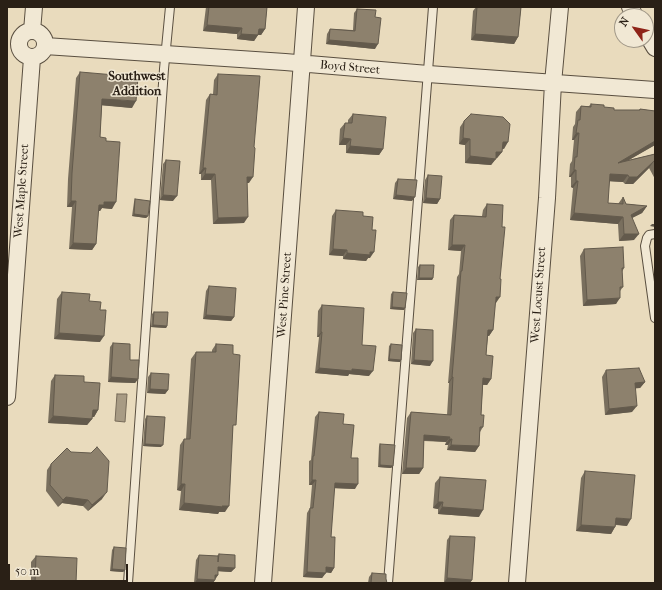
<!DOCTYPE html>
<html>
<head>
<meta charset="utf-8">
<style>
  body { margin:0 }
  #map { position:relative; width:662px; height:590px; overflow:hidden; background:#e9dbbd; font-family:"IM FELL French Canon",serif }
  canvas { display:block }
  .frame { position:absolute; inset:0; border:8px solid #2a2016; pointer-events:none }
  .north { position:absolute; left:614px; top:8px; width:40px; height:40px; box-sizing:border-box; background:#f1e8d4; border:1px solid #a19888; border-radius:50%; rotate:303deg; font-size:11px; font-weight:700; line-height:16px; text-align:center; color:#2a2016 }
  .north::after { content:''; display:block; margin:auto; width:14px; height:18px; background:#8f2418; clip-path:polygon(50% 0,100% 100%,50% 72%,0 100%) }
  .scale { position:absolute; left:8px; top:564px; width:120px; height:18px; box-sizing:border-box; border:2px solid #2a2016; border-top:0; padding-left:5px; font-size:12px; line-height:14px; white-space:nowrap; color:#2a2016; -webkit-text-stroke:3px #f1e8d4; paint-order:stroke }
</style>
</head>
<body>
<div id="map">
<canvas width="662" height="590"></canvas>
<div class="frame"></div>
<div class="north">N</div>
<div class="scale">50 m</div>
</div>
<script>
const c = document.querySelector('canvas').getContext('2d');
c.lineJoin = 'round';
function paint(path, color) {
  c.fillStyle = color;
  c.fill(path, 'evenodd');
}
function toPath(rows) {
  const path = new Path2D();
  for (const r of rows) {
    if (r.length === 3) {
      path.moveTo(r[0] + r[2], r[1]);
      path.arc(r[0], r[1], r[2], 0, 2 * Math.PI);
      continue;
    }
    path.moveTo(r[0], r[1]);
    for (let i = 2; i < r.length; i += 2) path.lineTo(r[i], r[i + 1]);
  }
  return path;
}
function trace(path, color, width, dash) {
  c.strokeStyle = color;
  c.lineWidth = width;
  c.lineCap = dash ? 'butt' : 'round';
  c.setLineDash(dash || []);
  c.stroke(path);
}
function label(font, color, halo, rows, align = 'center') {
  c.font = font + ' "IM FELL French Canon",serif';
  c.lineWidth = 3;
  c.setLineDash([]);
  c.textBaseline = 'middle';
  c.strokeStyle = halo;
  c.fillStyle = color;
  for (const [text, x, y, turn = 0] of rows) {
    c.save();
    c.translate(x, y);
    c.rotate((+turn || 0) * Math.PI / 180);
    c.textAlign = isNaN(turn) ? turn : align;
    if (halo) c.strokeText(text, 0, 0);
    c.fillText(text, 0, 0);
    c.restore();
  }
}
const water = toPath([
  [117,394,127,394,125,422,115,421,117,394]
]);
paint(water, '#a89b84');
trace(water, '#766a58', 1);
const service = toPath([
  [655,234,649,235,647,238,645,246,655,318],
  [128,583,164,69,170,7],
  [388,583,433,7]
]);
const minor = toPath([
  [630,7,635,16],
  [32,44,13],
  [32,31,34,7],
  [646,33,655,48],
  [45,46,285,62,428,74,655,90],
  [7,397,32,58],
  [263,583,306,7],
  [517,583,547,198,553,83,560,7]
]);
trace(service, '#5a4f40', 10);
trace(minor, '#5a4f40', 18);
trace(service, '#f1e8d4', 8);
trace(minor, '#f1e8d4', 16);
paint(toPath([
  [206,7,267,7,265,29,261,35,258,35,254,41,237,39,237,34,203,31],
  [476,7,521,7,518,37,514,44,471,40,473,11],
  [357,9,375,17,375,49,326,44,327,34,330,29,353,30,354,13],
  [80,72,132,108,102,105,100,137,106,141,112,209,102,208,100,211,98,211,96,244,92,250,69,249,72,207,67,207,68,179,76,78],
  [218,74,249,183,247,183,244,223,213,224,211,180,201,180,201,174,199,174,206,100,210,94,213,94,214,80],
  [591,104,614,110,639,110,640,109,655,111,655,145,629,160,655,154,655,179,649,168,633,184,625,184,623,182,609,181,608,203,618,204,623,197,626,204,647,206,642,213,632,218,634,240,619,241,618,224,570,220,573,188,571,187,571,177,569,177,570,164,572,161,574,140,572,140,573,127,575,124,576,112,581,106,589,106],
  [353,114,383,149,379,155,346,153,346,145,339,145,340,129,345,123,348,123,348,120],
  [464,121,504,149,502,149,502,152,497,158,496,158,491,165,465,163,465,145,459,144,460,127],
  [166,160,173,201,160,200,163,164],
  [428,175,440,199,437,204,423,203,425,180],
  [398,179,412,201,393,199,395,183],
  [135,199,148,216,146,218,132,216,134,202],
  [487,204,495,303,493,330,489,336,488,336,486,355,491,379,487,385,483,385,481,415,483,427,480,432,479,446,475,452,447,450,448,445,445,445,446,442,424,441,423,468,419,474,402,474,407,418,411,412,447,415,449,383,448,383,457,277,459,274,461,251,448,250,450,220,454,215,482,216,483,210],
  [336,210,363,216,370,258,368,258,366,261,343,259,343,256,329,255,332,216],
  [584,249,624,268,622,272,623,287,620,291,616,304,583,306,580,256],
  [420,265,433,278,432,280,417,280,418,267],
  [209,286,234,317,231,321,203,319,206,291],
  [62,292,89,301,100,310,100,342,54,339,57,299],
  [393,292,404,310,390,309,391,294],
  [322,305,362,345,369,376,349,374,348,376,315,373,319,337,317,337,318,311],
  [154,312,167,326,166,328,151,327,152,314],
  [416,329,430,366,411,364,413,333],
  [113,343,130,360,138,379,135,383,108,382,110,347],
  [216,344,233,354,233,429,225,512,219,512,218,514,179,510,181,491,177,490,180,445,184,439,186,439,191,359,196,352,212,352,212,350],
  [391,344,401,360,400,362,388,361,389,346],
  [606,370,645,382,640,388,635,388,632,412,605,415,602,377],
  [151,373,168,390,165,394,147,393,148,377],
  [55,375,84,382,98,410,94,417,92,417,92,419,87,425,48,423,51,381],
  [319,412,343,424,351,458,355,489,334,488,331,537,334,568,331,573,326,572,322,578,303,577,307,513,310,508,312,485,309,485,309,461,311,460,315,417],
  [147,416,161,447,143,446,145,419],
  [380,444,393,466,391,468,378,467,379,446],
  [51,464,102,499,88,511,83,506,62,503,58,507,46,491,47,470],
  [585,471,627,526,616,525,611,534,576,531,581,478],
  [440,477,479,517,438,514,438,509,433,508,435,483],
  [450,536,472,580,470,583,444,583,447,540],
  [114,547,125,570,123,572,110,571,112,550],
  [219,554,235,568,231,572,218,571,218,575,213,583,194,583,196,560,199,555,217,556],
  [36,556,76,583,31,583,31,562],
  [372,573,386,579,387,583,368,583,369,577]
]), '#796f5e');
paint(toPath([
  [207,25,242,28,237,34,203,31],
  [259,29,265,29,261,35,258,35,254,41,237,39,241,34],
  [475,34,518,37,514,44,471,40],
  [329,40,378,44,375,49,326,44],
  [102,99,136,101,132,108,98,105],
  [576,133,579,133,574,140,572,140],
  [343,138,351,139,346,145,339,145],
  [463,138,470,139,465,145,459,144],
  [655,141,655,145,613,169,618,163],
  [503,142,508,142,504,149,498,148],
  [350,146,383,149,379,155,346,153],
  [496,152,502,152,497,158,492,158],
  [470,156,496,159,491,165,465,163],
  [654,161,649,168,633,184,625,184,629,177],
  [203,168,206,168,201,174,199,174],
  [574,170,576,170,571,177,569,177],
  [205,174,215,174,211,180,201,180],
  [610,174,628,175,623,182,605,181],
  [247,177,253,177,249,183,243,183],
  [576,181,578,181,573,188,571,187],
  [163,195,177,196,173,201,160,200],
  [396,195,415,197,412,201,393,199],
  [426,198,440,199,437,204,423,203],
  [71,201,76,201,72,207,67,207],
  [104,202,116,202,112,209,102,208,100,211,94,211,99,205],
  [647,206,642,213,626,221,631,215],
  [574,213,623,217,618,224,570,220],
  [134,214,148,216,146,218,132,216],
  [248,217,244,223,213,224,218,218],
  [652,224,655,224,655,227,650,226],
  [624,234,639,234,634,240,619,241],
  [73,243,96,244,92,250,69,249],
  [452,245,465,245,461,251,448,250],
  [333,249,347,250,343,256,329,255],
  [370,252,374,252,370,258,368,258,366,261,343,259,347,253],
  [419,278,433,278,432,280,417,280],
  [496,297,500,297,496,303],
  [620,298,616,304,583,306,587,300],
  [392,307,405,308,404,310,390,309],
  [206,315,234,317,231,321,203,319],
  [153,325,167,326,166,328,151,327],
  [488,330,493,330,489,336,484,336],
  [321,332,322,332,319,337,317,337],
  [59,333,104,336,100,342,54,339],
  [389,359,401,360,400,362,388,361],
  [414,360,433,361,430,366,411,364],
  [319,368,352,369,373,371,369,376,349,374,348,376,315,373],
  [111,377,138,379,135,383,108,382],
  [452,377,453,377,449,383,448,383],
  [483,378,491,379,487,385,479,384],
  [645,382,640,388,630,389,635,383],
  [150,389,168,390,165,394,147,393],
  [637,406,632,412,605,415,609,409],
  [93,410,98,410,94,417,88,417],
  [53,416,92,419,87,425,48,423],
  [424,435,450,437,446,442,420,440],
  [449,439,452,439,448,445,445,445],
  [145,444,163,445,161,447,143,446],
  [451,445,479,446,475,452,447,450],
  [380,465,393,466,391,468,378,467],
  [406,468,423,468,419,474,402,474],
  [312,480,316,480,312,485,309,485],
  [335,483,358,484,355,489,331,488],
  [181,484,185,484,181,491,177,490],
  [107,492,102,499,88,511,92,505],
  [66,497,88,500,83,506,62,503,58,507,63,500],
  [438,502,443,502,438,509,433,508],
  [184,503,229,506,225,512,219,512,218,514,179,510],
  [442,507,483,510,479,517,438,514],
  [616,518,631,519,627,526,612,524],
  [581,525,615,527,611,534,576,531],
  [218,567,235,568,231,572,215,571],
  [326,567,334,568,331,573,323,572],
  [112,569,125,570,123,572,110,571],
  [307,572,326,573,322,578,303,577],
  [215,575,218,575,215,579,212,579],
  [447,578,472,580,470,583,444,583],
  [197,579,215,580,213,583,195,583]
]), '#635a4c');
const building = toPath([
  [209,7,267,7,265,29,259,29,258,35,241,34,242,28,207,25,209,7],
  [477,7,521,7,518,37,475,34,477,7],
  [357,9,376,10,375,17,381,18,378,44,329,40,330,29,355,31,357,9],
  [80,72,138,77,136,101,102,99,100,137,106,138,106,141,120,142,116,202,104,202,104,205,99,205,96,244,73,243,76,201,71,201,72,173,80,72],
  [218,74,260,76,254,147,255,148,253,177,247,177,248,217,218,218,215,174,205,174,206,168,203,168,210,94,217,95,218,74],
  [591,104,604,105,604,107,614,108,614,110,640,110,640,109,655,111,655,141,618,163,655,154,655,163,654,161,637,177,629,177,628,175,610,174,608,203,623,204,623,197,626,204,647,206,631,215,639,234,624,234,623,217,574,213,578,181,576,181,576,170,574,170,575,157,577,157,579,133,576,133,578,120,580,120,581,106,591,107,591,104],
  [353,114,386,117,383,149,350,146,351,139,343,138,345,123,352,123,353,114],
  [471,114,503,117,510,124,508,142,503,142,502,152,496,152,496,159,470,156,470,139,463,138,464,121,471,114],
  [166,160,180,161,177,196,163,195,166,160],
  [428,175,442,176,440,199,426,198,428,175],
  [398,179,417,180,415,197,396,195,398,179],
  [135,199,150,201,148,216,134,214,135,199],
  [487,204,503,205,502,227,505,227,500,279,501,279,500,297,496,297,493,330,488,330,486,355,493,356,491,379,483,378,481,415,484,415,483,427,480,427,479,446,451,445,452,439,449,439,450,437,424,435,423,468,406,468,411,412,451,415,453,377,452,377,461,271,462,271,465,245,452,245,454,215,486,217,487,204],
  [336,210,363,212,363,216,373,217,372,230,376,230,374,252,370,252,370,255,347,253,347,250,333,249,336,210],
  [623,247,624,268,622,268,623,287,620,287,620,298,587,300,584,249,623,247],
  [420,265,434,265,433,278,419,278,420,265],
  [209,286,236,288,234,317,206,315,209,286],
  [62,292,90,294,89,301,101,302,100,310,106,310,104,336,59,333,62,292],
  [393,292,407,293,405,308,392,307,393,292],
  [322,305,364,308,362,345,376,346,373,371,352,369,352,371,319,368,322,332,321,332,322,305],
  [154,312,168,312,167,326,153,325,154,312],
  [416,329,433,330,433,361,414,360,416,329],
  [113,343,130,344,130,360,139,360,138,379,111,377,113,343],
  [216,344,233,345,233,354,240,355,236,425,233,425,229,506,222,506,223,507,184,503,185,484,181,484,184,439,190,439,196,352,216,352,216,344],
  [391,344,402,345,401,360,389,359,391,344],
  [639,368,645,382,635,383,637,406,609,409,606,370,639,368],
  [151,373,169,374,168,390,150,389,151,373],
  [55,375,84,376,84,382,100,383,98,410,93,410,92,419,53,416,55,375],
  [319,412,344,414,343,424,354,425,351,458,358,458,358,484,335,483,331,537,335,537,334,568,326,567,326,573,307,572,310,508,313,508,316,480,312,480,313,456,314,456,319,412],
  [147,416,165,417,163,445,145,444,147,416],
  [380,444,395,445,393,466,380,465,380,444],
  [97,447,109,461,107,492,92,505,88,500,66,497,63,500,50,485,51,464,67,448,71,452,91,453,97,447],
  [585,471,635,475,631,519,616,518,615,527,581,525,585,471],
  [440,477,486,480,483,510,442,507,443,502,438,502,440,477],
  [450,536,475,537,472,580,447,578,450,536],
  [114,547,126,548,125,570,112,569,114,547],
  [219,554,235,555,235,568,218,567,218,575,215,575,215,580,197,579,199,555,218,556,218,562,219,554],
  [36,556,77,558,76,583,35,583,36,556],
  [372,573,386,574,386,579,387,583,371,583,372,573]
]);
paint(building, '#8d816d');
trace(building, '#635a4c', 1);
label('12px', '#2a2016', '#f1e8d4', [
  ["Boyd Street",350,68,5],
  ["West Maple Street",22,191,-86],
  ["West Pine Street",285,295,-86],
  ["West Locust Street",539,295,-86]
]);
label('bold 13px', '#2a2016', '#f1e8d4', [
  ["Southwest",137,77],
  ["Addition",137,92]
]);
</script>
</body>
</html>
